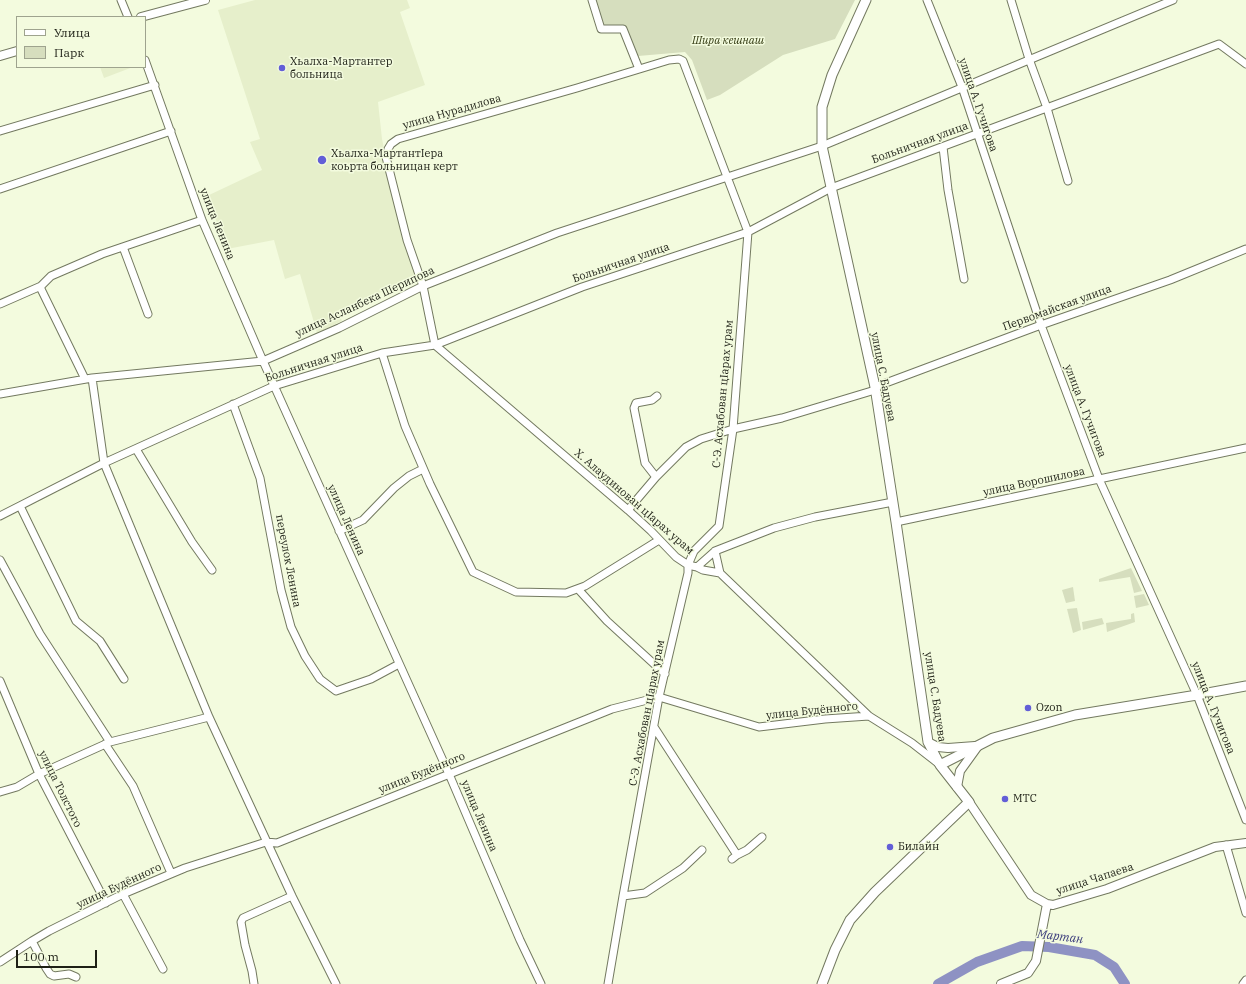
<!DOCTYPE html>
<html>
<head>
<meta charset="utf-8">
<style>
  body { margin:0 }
  #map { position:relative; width:1246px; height:984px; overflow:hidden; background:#f3fbde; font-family:"IBM Plex Serif",serif }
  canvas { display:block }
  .legend { position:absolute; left:16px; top:16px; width:130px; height:52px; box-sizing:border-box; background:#f3fbde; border:1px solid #9ea38e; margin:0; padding:5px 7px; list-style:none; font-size:12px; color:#1e2016 }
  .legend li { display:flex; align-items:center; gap:8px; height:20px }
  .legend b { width:20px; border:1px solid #9ea38e }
  .scale { position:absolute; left:16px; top:950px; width:81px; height:18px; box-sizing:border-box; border:2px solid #1e2016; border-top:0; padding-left:5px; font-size:12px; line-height:14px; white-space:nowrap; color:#1e2016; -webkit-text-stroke:3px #f3fbde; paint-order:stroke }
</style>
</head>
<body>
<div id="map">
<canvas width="1246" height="984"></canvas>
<ul class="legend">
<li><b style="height:5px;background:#fff"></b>Улица</li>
<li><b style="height:11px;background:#d6debe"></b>Парк</li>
</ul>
<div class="scale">100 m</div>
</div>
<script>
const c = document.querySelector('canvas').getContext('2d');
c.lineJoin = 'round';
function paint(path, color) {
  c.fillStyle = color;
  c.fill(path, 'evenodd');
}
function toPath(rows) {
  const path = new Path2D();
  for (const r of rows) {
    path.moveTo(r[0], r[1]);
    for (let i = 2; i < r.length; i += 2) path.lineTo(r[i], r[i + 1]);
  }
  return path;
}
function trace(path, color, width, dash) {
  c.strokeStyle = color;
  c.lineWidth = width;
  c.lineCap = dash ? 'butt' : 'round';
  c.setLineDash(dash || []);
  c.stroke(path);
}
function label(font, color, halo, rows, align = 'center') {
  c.font = font + ' "IBM Plex Serif",serif';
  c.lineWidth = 3;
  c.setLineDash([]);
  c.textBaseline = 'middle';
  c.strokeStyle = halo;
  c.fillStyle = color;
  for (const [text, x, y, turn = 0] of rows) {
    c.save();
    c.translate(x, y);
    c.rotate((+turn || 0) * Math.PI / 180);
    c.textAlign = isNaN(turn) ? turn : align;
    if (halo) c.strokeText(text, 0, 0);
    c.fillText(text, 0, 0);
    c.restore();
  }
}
paint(toPath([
  [255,0,407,0,410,8,400,12,425,85,378,102,382,139,390,178,418,276,338,311,342,321,317,333,300,274,285,279,274,240,227,249,207,196,262,170,250,142,260,139,218,10],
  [100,67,133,67,104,78]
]), '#e6efcb');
paint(toPath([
  [596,0,855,0,835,39,783,55,720,95,707,100,692,60,685,52,638,56,624,25,603,26],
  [1131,568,1142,591,1134,593,1130,577,1099,582,1099,579],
  [1073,587,1075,601,1066,603,1062,590],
  [1144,594,1149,605,1136,608,1134,596],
  [1077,608,1081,630,1073,633,1067,609],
  [1134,613,1135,622,1107,632,1106,623,1131,619,1131,614],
  [1102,618,1104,624,1083,630,1082,622]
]), '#d6debe');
trace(toPath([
  [938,984,977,962,1022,946,1049,947,1095,955,1114,967,1125,984]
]), '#8e92c3', 10);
const minor = toPath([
  [121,0,128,17],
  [592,0,601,29,623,29,639,69],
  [927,0,962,87,1041,325,1099,479,1197,695,1246,820],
  [1011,0,1029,59,1047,108,1068,181],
  [145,60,202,220,263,361,449,774,520,940,541,984],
  [0,131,155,85],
  [943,147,948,190,964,279],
  [0,189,171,131],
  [123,247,148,314],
  [0,304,41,286],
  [382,353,405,426,430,484,473,572,516,592,566,593,585,586,659,540],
  [92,378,104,463,209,717,292,896,336,984],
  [85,379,41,289,41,286,51,276,102,254,202,220],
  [875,387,1041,325,1170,280,1246,249],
  [0,394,92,378,263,361,339,328,423,286,557,233,822,146,1173,0],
  [233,404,260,478,281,590,291,627,305,656,320,679,336,691,371,679,399,664],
  [136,449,192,542,212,570],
  [656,477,645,463,634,408,636,403,652,400,657,396],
  [20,506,76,621,100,641,124,679],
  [628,510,656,477,686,447,701,439,733,429,782,418,875,390],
  [0,516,104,463,274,386,382,353,435,345,582,287,748,232,831,188,1219,44,1246,64],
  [896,522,1246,448],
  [339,531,363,520,394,488,409,476,423,469],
  [715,551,720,573],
  [0,560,40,634,110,742],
  [697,567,715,551,774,528,815,517,893,502],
  [578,589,607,621,665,674],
  [0,681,39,774,106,903],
  [654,727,737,855,732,859],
  [105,744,133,786,171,873],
  [0,792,17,787,39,774,110,742,209,717],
  [1226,845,1246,913],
  [737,855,747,850,762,837],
  [123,894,163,969],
  [623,896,645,893,683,868,702,850],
  [32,941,46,968,50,974,54,976,69,974,76,977],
  [0,962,32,941,49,931,123,894,185,868,266,842,277,843,612,709,659,697,759,727,825,719,869,716],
  [254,984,252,971,245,945,241,922,243,918,292,896],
  [608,984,623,896,659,697,688,573,688,565,694,551,719,526,733,429,748,232,683,61,679,59,669,60,577,88,398,139,391,144,388,149,386,157,407,240,423,286,435,345,628,510,651,531,676,557,688,565,697,567,703,570,720,573,869,716,912,743,939,764],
  [1243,984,1246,980]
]);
const tertiary = toPath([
  [141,17,205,0],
  [0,56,17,51],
  [928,742,938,747,948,748,975,746],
  [957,787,960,771,978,746],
  [969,802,1031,895,1047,904,1053,905,1107,889,1215,847,1246,843],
  [1001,984,1028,973,1036,961,1047,904]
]);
const secondary = toPath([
  [940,765,993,738,1075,715,1197,695,1246,686],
  [822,984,835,950,850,920,875,892,969,802,940,765,928,742,896,522,875,387,822,146,822,107,832,75,866,0]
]);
trace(minor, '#737960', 9);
trace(tertiary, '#737960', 10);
trace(secondary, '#737960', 11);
trace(minor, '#fff', 7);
trace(tertiary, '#fff', 8);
trace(secondary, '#fff', 9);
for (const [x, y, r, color] of [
  [282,68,4,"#625ed7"],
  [322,160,5,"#625ed7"],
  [1028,708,4,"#625ed7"],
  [1005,799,4,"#625ed7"],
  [890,847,4,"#625ed7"]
]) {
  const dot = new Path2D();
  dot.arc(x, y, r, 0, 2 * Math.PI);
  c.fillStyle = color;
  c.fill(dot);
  trace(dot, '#f3fbde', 1.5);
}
label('italic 11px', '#343b13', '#f3fbde', [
  ["Шира кешнаш",728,41]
]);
label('11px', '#1e2016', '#f3fbde', [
  ["Хьалха-Мартантер",290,62],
  ["больница",290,75],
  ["Хьалха-МартантIера",331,154],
  ["коьрта больницан керт",331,167],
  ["Ozon",1036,708],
  ["МТС",1013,799],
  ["Билайн",898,847]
], 'left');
label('11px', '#1e2016', '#f3fbde', [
  ["улица А. Гучигова",978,105,71],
  ["улица Нурадилова",452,112,-16],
  ["Больничная улица",920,143,-20],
  ["улица Ленина",217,224,68],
  ["Больничная улица",621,263,-19],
  ["улица Асланбека Шерипова",365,302,-25],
  ["Первомайская улица",1057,308,-20],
  ["Больничная улица",314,363,-18],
  ["улица С. Бадуева",883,377,79],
  ["С-Э. Асхабован цIарах урам",723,394,-85],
  ["улица А. Гучигова",1085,411,69],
  ["улица Ворошилова",1034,482,-12],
  ["Х. Алаудинован цIарах урам",634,502,41],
  ["улица Ленина",346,520,66],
  ["переулок Ленина",288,561,79],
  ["улица С. Бадуева",935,697,81],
  ["улица А. Гучигова",1213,708,68],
  ["улица Будённого",812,711,-6],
  ["С-Э. Асхабован цIарах урам",647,713,-79],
  ["улица Будённого",422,773,-22],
  ["улица Толстого",60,789,64],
  ["улица Ленина",479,816,67],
  ["улица Чапаева",1095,879,-18],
  ["улица Будённого",119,886,-25]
]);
label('italic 12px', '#3f407e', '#f3fbde', [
  ["Мартан",1060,937,7]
]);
</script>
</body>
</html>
